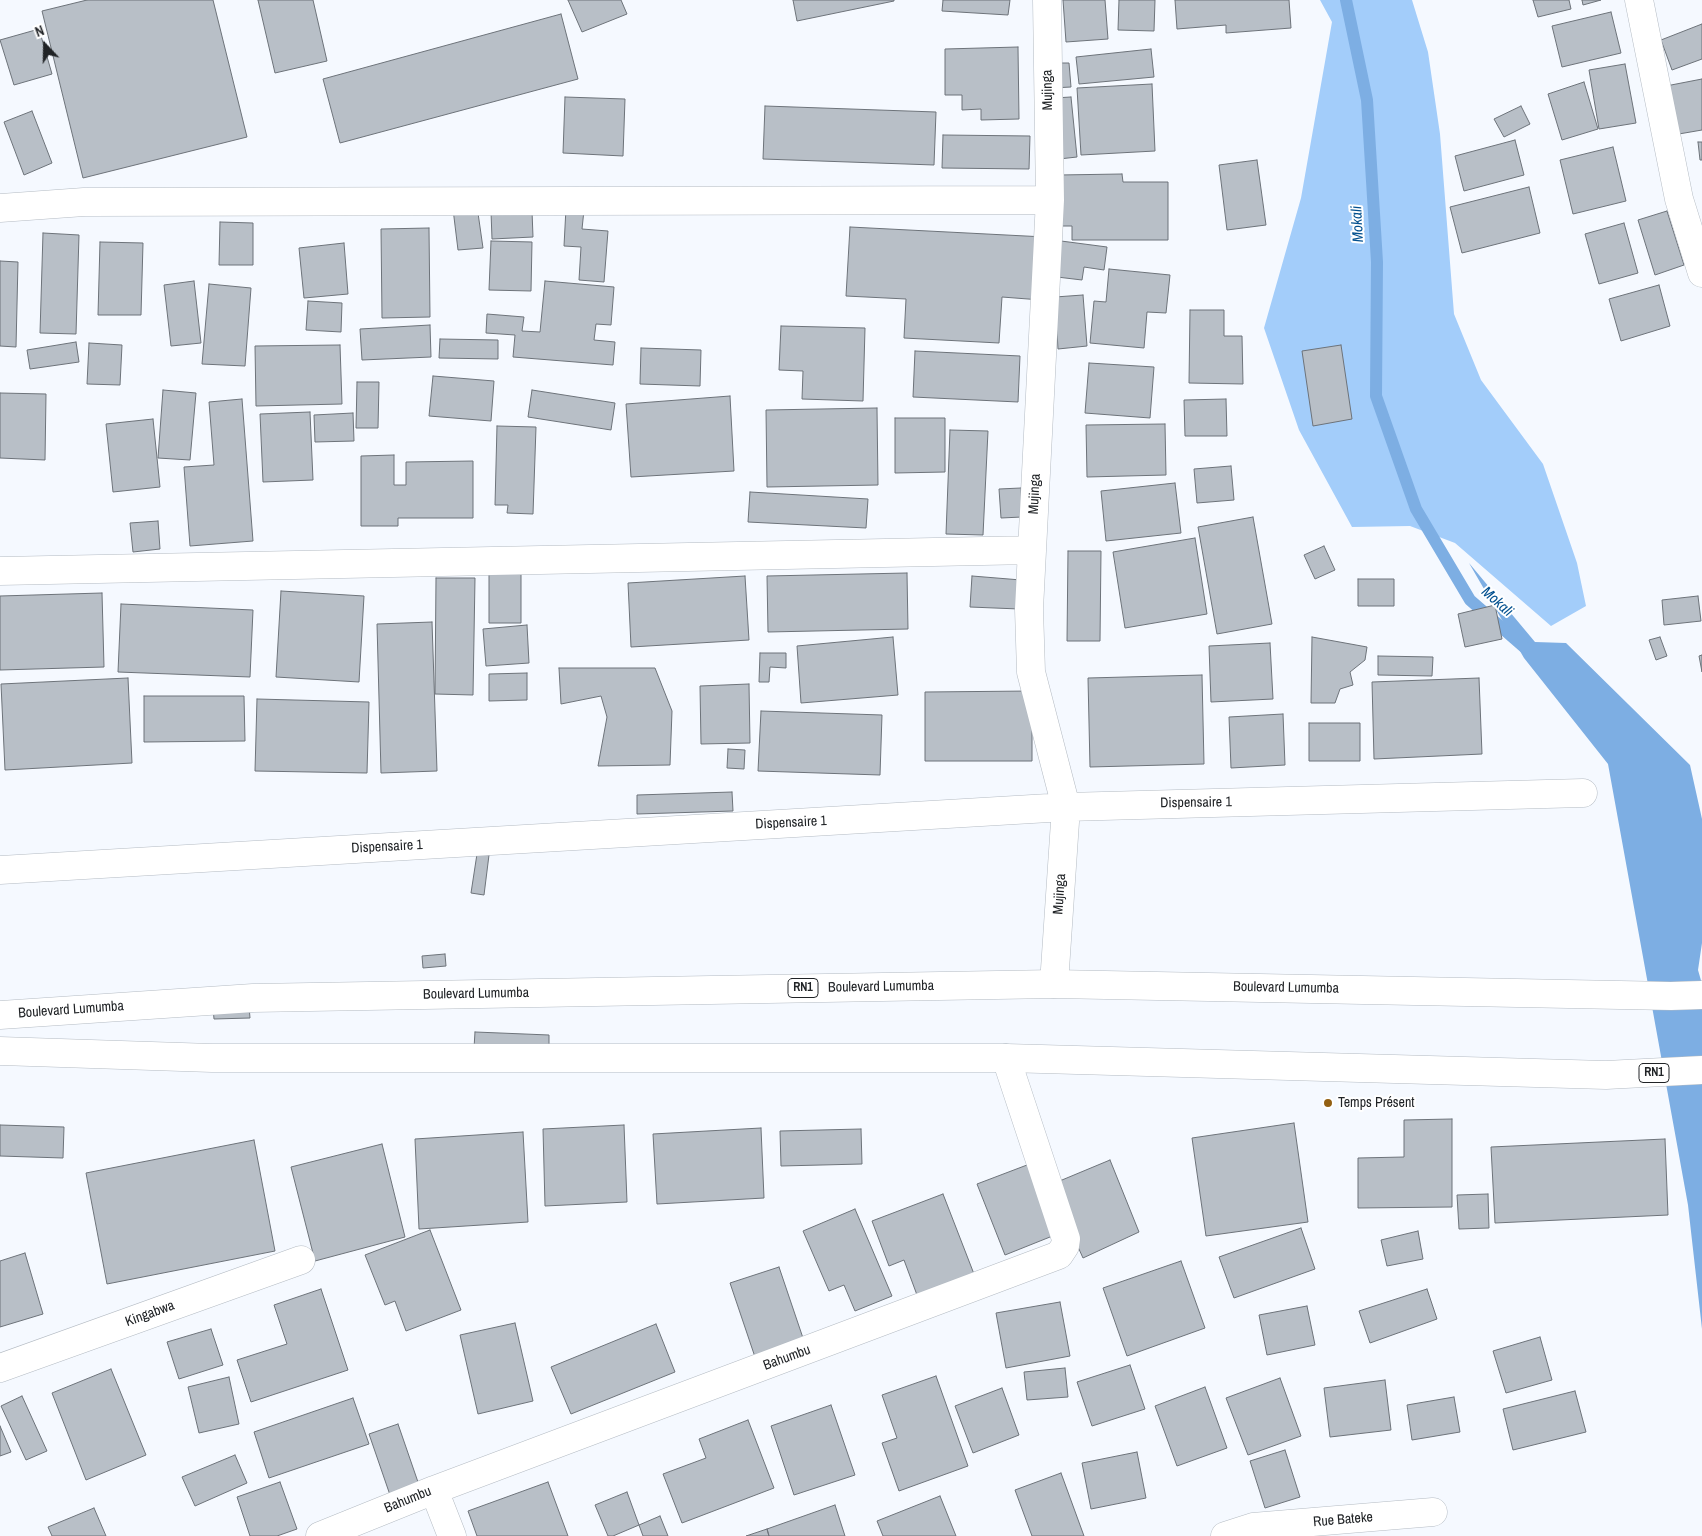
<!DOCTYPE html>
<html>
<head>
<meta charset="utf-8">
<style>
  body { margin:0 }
  #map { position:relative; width:1702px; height:1536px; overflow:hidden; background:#f5f9ff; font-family:"Archivo Narrow",sans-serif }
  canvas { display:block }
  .north { position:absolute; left:20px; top:20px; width:50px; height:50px; -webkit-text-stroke:4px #fff; paint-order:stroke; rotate:339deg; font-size:14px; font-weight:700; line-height:20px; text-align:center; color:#202326 }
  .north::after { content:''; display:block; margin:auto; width:18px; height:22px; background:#202326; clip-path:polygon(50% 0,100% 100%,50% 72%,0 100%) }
</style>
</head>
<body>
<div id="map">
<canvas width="1702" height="1536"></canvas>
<div class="north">N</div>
</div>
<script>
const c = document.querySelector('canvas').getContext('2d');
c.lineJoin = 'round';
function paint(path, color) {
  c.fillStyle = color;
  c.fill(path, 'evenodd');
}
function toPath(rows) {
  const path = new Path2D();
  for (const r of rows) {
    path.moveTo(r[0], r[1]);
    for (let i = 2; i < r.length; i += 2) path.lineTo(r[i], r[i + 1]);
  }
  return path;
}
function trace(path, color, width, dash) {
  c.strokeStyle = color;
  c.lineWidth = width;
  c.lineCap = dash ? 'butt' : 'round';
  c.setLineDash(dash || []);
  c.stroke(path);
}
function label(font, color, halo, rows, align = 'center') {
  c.font = font + ' "Archivo Narrow",sans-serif';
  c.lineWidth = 4;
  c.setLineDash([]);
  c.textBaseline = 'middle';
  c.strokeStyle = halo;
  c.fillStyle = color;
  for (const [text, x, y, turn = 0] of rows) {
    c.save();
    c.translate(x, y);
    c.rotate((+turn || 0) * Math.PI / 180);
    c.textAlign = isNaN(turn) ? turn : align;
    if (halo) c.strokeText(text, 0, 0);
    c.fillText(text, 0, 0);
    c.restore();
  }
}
paint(toPath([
  [1320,0,1412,0,1428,52,1440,134,1454,314,1481,380,1543,464,1577,563,1586,606,1551,626,1455,543,1410,526,1352,527,1299,430,1264,328,1301,198,1332,22]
]), '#a3cdfa');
paint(toPath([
  [1469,563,1535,642,1566,643,1690,765,1702,819,1702,943,1698,970,1702,984,1702,1329,1688,1205,1608,764,1524,658]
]), '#7daee3');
trace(toPath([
  [1346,0,1367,100,1377,262,1376,396,1416,509,1470,600,1524,647]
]), '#7daee3', 12);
const building = toPath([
  [87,0,213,0,247,137,83,178,42,11,87,0],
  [258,0,313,0,327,61,275,73,258,0],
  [568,0,621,0,627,14,582,32,568,0],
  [793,0,894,0,894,1,797,21,793,0],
  [943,0,1010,0,1008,15,942,11,943,0],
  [1063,0,1105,0,1108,39,1066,42,1063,0],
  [1119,0,1155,0,1154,31,1118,30,1119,0],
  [1175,0,1289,0,1291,28,1226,33,1226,25,1177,29,1175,0],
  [1533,0,1569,0,1571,9,1538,17,1533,0],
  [1582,0,1601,0,1583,5,1582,0],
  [1611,12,1621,53,1562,67,1552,26,1611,12],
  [561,14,578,79,340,143,323,79,561,14],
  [1702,24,1702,59,1672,70,1661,40,1702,24],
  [39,29,52,74,14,85,0,40,39,29],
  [1018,47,1019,119,981,120,981,109,962,110,962,95,945,95,945,49,1018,47],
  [1151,49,1154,77,1079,84,1076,57,1151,49],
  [1051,63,1069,63,1071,87,1052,88,1051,63],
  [1625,64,1636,123,1599,129,1589,70,1625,64],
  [1702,79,1702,130,1673,135,1666,86,1702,79],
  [1584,82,1598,129,1562,140,1548,94,1584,82],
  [1152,84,1155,151,1081,155,1077,88,1152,84],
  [565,97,625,99,623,156,563,153,565,97],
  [1071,97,1077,157,1059,159,1054,98,1071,97],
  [765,106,936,112,934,165,763,159,765,106],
  [1521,106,1530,124,1504,137,1494,119,1521,106],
  [32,111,52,163,24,175,4,122,32,111],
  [943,135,1030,136,1029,169,942,168,943,135],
  [1515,140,1524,175,1464,191,1455,156,1515,140],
  [1698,142,1702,142,1702,160,1700,160,1698,142],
  [1613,147,1626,201,1573,214,1560,160,1613,147],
  [1257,160,1266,225,1227,230,1219,165,1257,160],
  [1122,174,1123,182,1168,182,1168,240,1072,240,1072,226,1059,226,1059,175,1122,174],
  [1529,187,1540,233,1462,253,1450,207,1529,187],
  [477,206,483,248,458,250,453,209,477,206],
  [566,208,584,210,582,229,608,231,604,282,579,280,581,247,564,246,566,208],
  [532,211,533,237,492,239,491,212,532,211],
  [1667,211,1684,265,1655,275,1638,220,1667,211],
  [220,222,253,223,253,265,219,265,220,222],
  [1624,223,1638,273,1599,284,1585,234,1624,223],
  [850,227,1045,237,1041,300,1002,297,999,343,904,338,906,299,846,296,850,227],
  [429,228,430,317,382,318,381,229,429,228],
  [43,233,79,235,76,334,40,333,43,233],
  [491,241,532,242,531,291,489,290,491,241],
  [1061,241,1107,247,1104,270,1084,267,1082,280,1057,277,1061,241],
  [100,242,143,243,141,315,98,315,100,242],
  [344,243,348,294,304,298,299,248,344,243],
  [0,261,18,262,16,347,0,346,0,261],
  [1109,269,1170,275,1166,313,1147,312,1144,348,1090,343,1094,301,1106,302,1109,269],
  [194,281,201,343,171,346,164,285,194,281],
  [545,281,614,287,611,325,596,324,594,340,615,342,613,365,513,357,515,335,486,333,487,314,524,317,522,331,540,332,545,281],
  [209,284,251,288,245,366,202,364,209,284],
  [1659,285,1670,326,1621,341,1609,299,1659,285],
  [1083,295,1087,346,1058,349,1055,297,1083,295],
  [308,301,342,303,341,332,306,330,308,301],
  [1190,310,1224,310,1224,336,1242,336,1243,384,1189,383,1190,310],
  [430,325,431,357,362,360,360,329,430,325],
  [781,326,865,328,863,401,802,399,803,371,779,370,781,326],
  [440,339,498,340,498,359,439,358,440,339],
  [76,342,79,362,30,369,27,350,76,342],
  [89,343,122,345,120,385,87,384,89,343],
  [340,345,342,404,256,406,255,346,340,345],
  [1341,345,1352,419,1313,426,1302,351,1341,345],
  [641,348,701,350,700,386,640,384,641,348],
  [915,351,1020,356,1018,402,913,397,915,351],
  [1089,363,1154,367,1150,418,1085,413,1089,363],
  [433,376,494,381,491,421,429,416,433,376],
  [357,382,379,382,378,428,356,428,357,382],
  [163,390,196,393,190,460,158,458,163,390],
  [532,390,615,403,611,430,528,417,532,390],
  [0,393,46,394,45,460,0,458,0,393],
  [730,396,734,471,631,477,626,404,730,396],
  [242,399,253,541,190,546,184,467,214,465,209,402,242,399],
  [1226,399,1227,436,1185,436,1184,400,1226,399],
  [877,408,878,485,767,487,766,410,877,408],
  [310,412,313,480,263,482,260,414,310,412],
  [353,413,354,441,315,442,314,415,353,413],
  [895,418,945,418,945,472,895,473,895,418],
  [153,419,160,487,113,492,106,424,153,419],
  [1165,424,1166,475,1087,477,1086,425,1165,424],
  [497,426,536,427,533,514,507,513,508,505,495,505,497,426],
  [950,430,988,431,983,535,946,534,950,430],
  [394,455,394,485,406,485,406,462,473,461,473,518,398,518,398,526,361,526,361,456,394,455],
  [1231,466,1234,500,1197,503,1194,469,1231,466],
  [1175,483,1181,533,1106,541,1101,491,1175,483],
  [1021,488,1022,517,1001,518,999,489,1021,488],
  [750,492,868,499,866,528,748,522,750,492],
  [1253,517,1272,624,1217,634,1198,527,1253,517],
  [158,521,160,549,133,552,130,523,158,521],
  [1195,538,1207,614,1125,628,1113,552,1195,538],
  [1324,546,1335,570,1315,579,1304,555,1324,546],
  [1068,551,1101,551,1100,641,1067,641,1068,551],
  [489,569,521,569,521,623,489,623,489,569],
  [907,573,908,629,768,632,767,576,907,573],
  [745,576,749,640,631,647,628,583,745,576],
  [972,576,1021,580,1019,609,970,607,972,576],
  [436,578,475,578,473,695,435,694,436,578],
  [1358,579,1394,579,1394,606,1358,606,1358,579],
  [281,591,364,596,359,682,276,677,281,591],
  [102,593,104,667,0,670,0,596,102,593],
  [1698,596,1701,621,1664,625,1662,600,1698,596],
  [121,604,253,610,250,677,118,672,121,604],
  [1495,605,1502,639,1465,647,1458,614,1495,605],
  [432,622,437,771,381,773,377,624,432,622],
  [527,625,529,663,486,666,483,629,527,625],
  [893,637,898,695,801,703,797,646,893,637],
  [1312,637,1367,647,1365,660,1350,672,1353,685,1340,689,1335,703,1311,703,1312,637],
  [1660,637,1667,656,1656,660,1649,640,1660,637],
  [1270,643,1273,699,1211,702,1209,646,1270,643],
  [760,653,786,653,786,668,770,667,769,682,759,682,760,653],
  [1702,655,1702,672,1699,656,1702,655],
  [1378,656,1433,657,1432,676,1378,675,1378,656],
  [559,668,655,668,672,711,670,765,598,766,607,717,601,696,561,704,559,668],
  [527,673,527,700,489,701,489,674,527,673],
  [1202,675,1204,764,1090,767,1088,678,1202,675],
  [128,678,132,763,5,770,1,684,128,678],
  [1479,678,1482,754,1374,759,1372,682,1479,678],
  [749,684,750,743,701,744,700,686,749,684],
  [1032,691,1032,761,925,761,925,692,1032,691],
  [144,696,244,696,245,741,144,742,144,696],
  [257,699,369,702,367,773,255,771,257,699],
  [761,711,882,715,880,775,758,771,761,711],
  [1283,714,1285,765,1231,768,1229,717,1283,714],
  [1309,723,1360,723,1360,761,1309,761,1309,723],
  [728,749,745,750,744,769,727,768,728,749],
  [732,792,733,811,637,814,637,795,732,792],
  [477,854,489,855,484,895,471,893,477,854],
  [445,954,446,966,423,968,422,956,445,954],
  [249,1006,250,1018,214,1019,213,1008,249,1006],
  [475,1032,549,1035,549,1051,474,1048,475,1032],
  [1452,1119,1452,1207,1358,1208,1358,1158,1404,1157,1404,1120,1452,1119],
  [1294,1123,1308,1222,1206,1236,1192,1138,1294,1123],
  [0,1125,64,1127,63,1158,0,1156,0,1125],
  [624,1125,627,1202,545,1206,543,1129,624,1125],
  [761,1128,764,1198,657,1204,653,1134,761,1128],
  [861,1129,862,1164,781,1166,780,1131,861,1129],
  [523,1132,528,1222,419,1229,415,1139,523,1132],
  [1665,1139,1668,1215,1495,1223,1491,1147,1665,1139],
  [254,1140,275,1251,107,1284,86,1173,254,1140],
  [382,1144,405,1237,315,1261,291,1167,382,1144],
  [1110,1160,1139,1232,1083,1258,1050,1185,1110,1160],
  [1027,1165,1055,1235,1005,1255,977,1184,1027,1165],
  [943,1194,974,1274,917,1295,904,1260,889,1266,872,1221,943,1194],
  [1488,1194,1489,1228,1459,1229,1457,1195,1488,1194],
  [855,1209,892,1296,855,1311,844,1285,829,1291,803,1231,855,1209],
  [1301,1228,1315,1269,1234,1298,1219,1257,1301,1228],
  [430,1230,461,1310,406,1331,395,1301,385,1305,365,1255,430,1230],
  [1418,1231,1423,1259,1387,1266,1381,1240,1418,1231],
  [25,1253,43,1314,0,1327,0,1261,25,1253],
  [1181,1261,1205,1328,1127,1356,1103,1288,1181,1261],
  [779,1267,804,1341,755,1357,730,1283,779,1267],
  [321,1289,348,1370,251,1402,237,1360,287,1344,274,1305,321,1289],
  [1427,1289,1437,1319,1370,1343,1359,1311,1427,1289],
  [1060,1302,1070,1356,1006,1368,996,1313,1060,1302],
  [1307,1306,1315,1345,1267,1355,1259,1315,1307,1306],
  [515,1323,533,1401,478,1414,460,1335,515,1323],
  [656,1324,675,1372,571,1414,551,1367,656,1324],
  [211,1329,223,1365,179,1379,167,1342,211,1329],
  [1540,1337,1552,1380,1506,1393,1493,1351,1540,1337],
  [1130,1365,1145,1409,1092,1426,1077,1382,1130,1365],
  [1065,1368,1068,1397,1027,1400,1024,1372,1065,1368],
  [111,1369,146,1455,86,1480,52,1393,111,1369],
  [936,1376,968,1466,899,1491,882,1443,897,1438,882,1395,936,1376],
  [229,1377,239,1424,199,1433,188,1387,229,1377],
  [1280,1378,1301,1436,1248,1455,1226,1398,1280,1378],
  [1385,1380,1391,1430,1330,1437,1324,1388,1385,1380],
  [1205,1387,1227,1448,1177,1466,1155,1406,1205,1387],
  [1002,1388,1019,1435,973,1453,955,1406,1002,1388],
  [1575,1391,1586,1432,1513,1450,1503,1409,1575,1391],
  [22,1396,47,1451,26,1460,1,1406,22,1396],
  [1454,1397,1460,1432,1412,1440,1407,1405,1454,1397],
  [353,1398,369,1444,269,1478,254,1432,353,1398],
  [831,1405,855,1475,794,1495,771,1426,831,1405],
  [748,1420,774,1488,682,1523,663,1474,706,1458,699,1439,748,1420],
  [398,1424,419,1485,390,1495,369,1434,398,1424],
  [0,1426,11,1452,0,1456,0,1426],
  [1285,1450,1300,1497,1265,1508,1250,1461,1285,1450],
  [1137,1452,1146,1498,1091,1509,1082,1463,1137,1452],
  [235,1455,247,1483,195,1506,182,1477,235,1455],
  [1061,1473,1084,1536,1032,1536,1015,1490,1061,1473],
  [280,1482,297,1529,277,1536,250,1536,237,1497,280,1482],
  [548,1482,568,1536,477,1536,468,1511,548,1482],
  [627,1492,639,1525,613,1536,608,1536,595,1505,627,1492],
  [940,1496,956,1536,883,1536,877,1521,940,1496],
  [835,1505,845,1536,769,1536,767,1529,835,1505],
  [94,1508,106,1536,52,1536,48,1527,94,1508],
  [660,1516,668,1536,643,1536,639,1525,660,1516],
  [767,1529,769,1536,746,1536,767,1529]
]);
paint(building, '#b8bfc7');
trace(building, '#6d737a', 1);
const street = toPath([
  [1047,0,1050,200,1029,609,1031,672,1066,807,1054,984],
  [1639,0,1679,199,1702,273],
  [0,208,84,202,1050,200],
  [0,571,1032,550],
  [0,870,1066,807,1583,793],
  [0,1368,301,1260],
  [434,1490,452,1536],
  [320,1536,434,1490,1059,1255,1065,1246,1066,1239,1006,1058],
  [1225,1536,1253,1527,1433,1512]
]);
const highway = toPath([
  [0,1015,253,998,1054,984,1671,996,1702,995],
  [0,1051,212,1058,1006,1058,1606,1075,1702,1070]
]);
trace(street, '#b4bbc3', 29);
trace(highway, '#b4bbc3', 29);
trace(street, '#fff', 28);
trace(highway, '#fff', 28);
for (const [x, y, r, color] of [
  [1328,1103,5,"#936012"]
]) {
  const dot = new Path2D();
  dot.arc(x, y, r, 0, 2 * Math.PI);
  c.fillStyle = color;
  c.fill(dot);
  trace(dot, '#fff', 2);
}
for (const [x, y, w] of [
  [803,988,30],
  [1654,1073,30]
]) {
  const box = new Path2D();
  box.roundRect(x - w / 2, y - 9.5, w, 19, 4);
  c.fillStyle = '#fff';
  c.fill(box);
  trace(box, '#202326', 1);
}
label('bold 12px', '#202326', null, [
  ["RN1",803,988],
  ["RN1",1654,1073]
]);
label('14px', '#202326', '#fff', [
  ["Mujinga",1048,90,-91],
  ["Mujinga",1035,494,-87],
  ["Dispensaire 1",1196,803,-1],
  ["Dispensaire 1",791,823,-3],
  ["Dispensaire 1",387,847,-3],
  ["Mujinga",1060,894,-86],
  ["Boulevard Lumumba",881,987,-1],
  ["Boulevard Lumumba",1286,988,1],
  ["Boulevard Lumumba",476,994,-1],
  ["Boulevard Lumumba",71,1010,-4],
  ["Kingabwa",150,1314,-20],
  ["Bahumbu",787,1358,-20],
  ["Bahumbu",408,1500,-22],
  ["Rue Bateke",1343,1520,-5]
]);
label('14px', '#202326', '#fff', [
  ["Temps Présent",1338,1103]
], 'left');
label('italic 15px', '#02508f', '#fff', [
  ["Mokali",1358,224,-93],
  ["Mokali",1497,602,42]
]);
</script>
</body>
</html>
